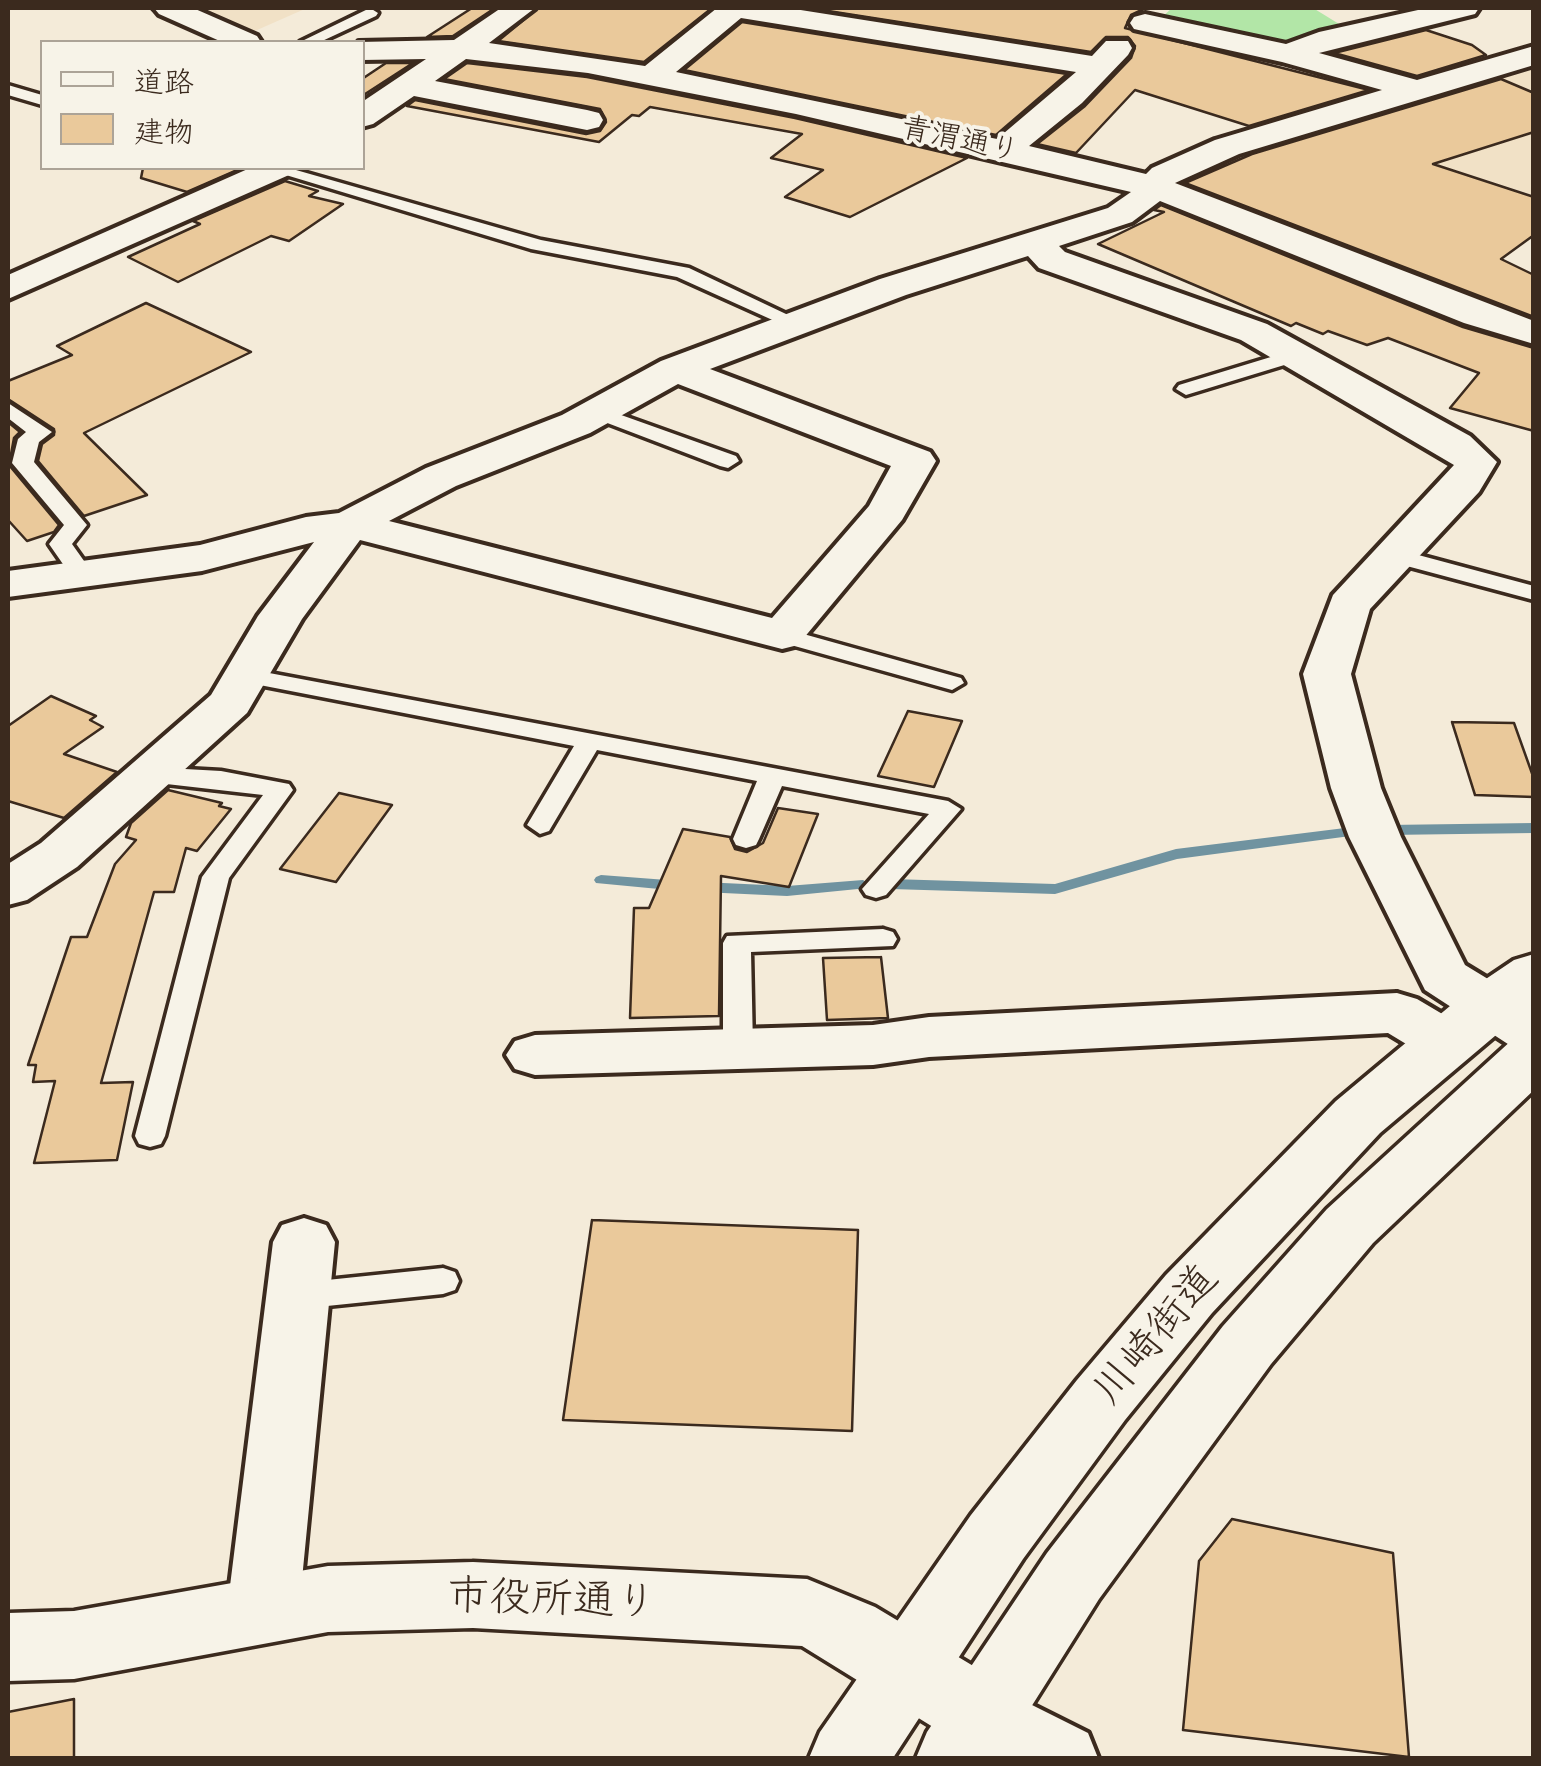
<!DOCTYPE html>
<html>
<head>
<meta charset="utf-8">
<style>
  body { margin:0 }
  #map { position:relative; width:1541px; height:1766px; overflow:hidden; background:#f4ebd9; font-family:Pangolin,"Klee One",sans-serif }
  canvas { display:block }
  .frame { position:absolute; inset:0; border:10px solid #3b2a1e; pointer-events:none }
  .legend { position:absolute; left:40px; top:40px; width:325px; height:130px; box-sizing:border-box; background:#f7f3e8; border:2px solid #aca397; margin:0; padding:12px 18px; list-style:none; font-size:30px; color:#3b2a1e }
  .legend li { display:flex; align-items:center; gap:20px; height:50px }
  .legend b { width:50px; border:2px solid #aca397 }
</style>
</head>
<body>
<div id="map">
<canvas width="1541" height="1766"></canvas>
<div class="frame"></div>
<ul class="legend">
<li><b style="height:12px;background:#f7f3e8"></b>道路</li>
<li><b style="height:28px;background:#eac99b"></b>建物</li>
</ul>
</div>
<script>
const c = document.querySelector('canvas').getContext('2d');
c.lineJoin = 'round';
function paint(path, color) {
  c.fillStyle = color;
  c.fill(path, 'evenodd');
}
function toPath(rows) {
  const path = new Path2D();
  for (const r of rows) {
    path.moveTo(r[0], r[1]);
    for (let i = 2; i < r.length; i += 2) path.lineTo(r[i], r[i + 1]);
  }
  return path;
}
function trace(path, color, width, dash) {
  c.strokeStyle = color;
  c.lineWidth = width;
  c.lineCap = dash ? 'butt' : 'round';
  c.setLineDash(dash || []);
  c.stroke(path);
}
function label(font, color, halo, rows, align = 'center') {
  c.font = font + ' Pangolin,"Klee One",sans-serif';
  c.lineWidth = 8;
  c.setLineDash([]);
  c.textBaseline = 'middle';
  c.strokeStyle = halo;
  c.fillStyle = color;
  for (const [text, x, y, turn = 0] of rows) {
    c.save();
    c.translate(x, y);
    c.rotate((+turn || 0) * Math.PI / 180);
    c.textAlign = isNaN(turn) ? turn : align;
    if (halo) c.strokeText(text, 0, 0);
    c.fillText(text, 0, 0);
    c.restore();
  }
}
paint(toPath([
  [188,8,307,8,248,34],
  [1533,65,1533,195,1327,129,1497,75]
]), '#f1e1c6');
paint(toPath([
  [1172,8,1313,8,1344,27,1285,47,1161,18]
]), '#b2e6a7');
paint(toPath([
  [1534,823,1534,833,1387,835,1380,830,1387,825,1534,823],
  [1353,827,1360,832,1358,835,1177,859,1055,894,891,889,883,884,891,879,1055,884,1176,849,1353,827],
  [601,875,680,881,688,886,680,891,596,883,594,880,596,877,601,875],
  [863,880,871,885,868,888,787,896,702,892,694,887,702,882,787,886,863,880]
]), '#7093a0');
const building = toPath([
  [472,8,495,8,453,36,427,37,472,8],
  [538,8,712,8,644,62,498,41,538,8],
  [809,8,1146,8,1131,15,1125,28,1369,90,1249,126,1135,90,1076,153,1037,144,1085,106,1131,58,1135,46,1128,37,1106,37,1091,52,809,8],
  [742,22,1067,74,996,135,684,70,742,22],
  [1426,30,1472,45,1486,55,1417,76,1334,53,1426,30],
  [386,63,413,63,362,96,362,79,386,63],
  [467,63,587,77,795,118,967,158,850,217,785,197,823,170,771,158,802,134,650,107,639,116,632,115,599,142,407,106,415,100,586,134,600,131,606,122,600,109,444,79,467,63],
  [1501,79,1534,93,1534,132,1433,164,1534,197,1534,235,1501,259,1534,275,1534,317,1185,183,1252,154,1501,79],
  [143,168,242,168,187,192,141,178,143,168],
  [285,181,318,191,309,196,343,204,289,241,271,236,178,282,128,257,200,224,193,221,285,181],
  [1161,205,1463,327,1534,348,1534,431,1450,408,1479,373,1388,338,1367,345,1328,331,1323,334,1296,323,1291,326,1098,244,1164,212,1154,210,1161,205],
  [146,303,251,352,84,433,147,495,84,516,38,461,42,444,54,435,54,429,8,399,8,381,72,355,57,346,146,303],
  [8,422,20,432,14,438,9,465,59,525,54,532,27,541,8,520,8,422],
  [51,696,96,716,90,720,103,727,64,754,117,772,64,818,8,801,8,726,51,696],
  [908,711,962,721,934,787,878,776,908,711],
  [1452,722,1514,723,1534,779,1534,797,1475,795,1452,722],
  [168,790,222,803,219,806,231,809,197,851,186,848,174,892,154,892,101,1083,133,1082,117,1160,34,1163,55,1081,33,1082,36,1065,28,1065,71,937,87,937,115,864,136,840,126,837,131,823,168,790],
  [339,793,392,805,336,882,280,869,339,793],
  [778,808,818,814,789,887,721,876,719,1016,630,1018,634,908,649,908,683,829,730,837,735,849,747,852,763,843,778,808],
  [881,957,888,1018,827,1020,823,958,881,957],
  [592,1220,858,1230,852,1431,563,1420,592,1220],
  [1232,1519,1393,1553,1409,1757,1183,1730,1199,1561,1232,1519],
  [74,1699,74,1758,8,1758,8,1712,74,1699]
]);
paint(building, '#eac99b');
trace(building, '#3b2a1e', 2.5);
const service = toPath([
  [370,8,378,13,376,16,320,42,300,42,370,8],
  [8,85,42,95,42,105,8,95,8,85],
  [289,168,541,240,689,268,805,323,802,327,788,327,677,277,531,249,266,169,289,168],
  [1297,349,1307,355,1304,359,1186,395,1176,389,1179,385,1297,349],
  [8,403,52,432,39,442,34,462,87,525,72,544,94,575,90,580,74,580,49,544,64,525,12,463,18,439,26,432,8,418,8,403],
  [596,406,736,456,739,461,728,468,720,466,589,416,585,412,589,408,596,406],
  [1396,549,1534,586,1534,600,1388,561,1384,556,1388,551,1396,549],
  [782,628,961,678,964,683,952,690,773,640,770,635,773,630,782,628],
  [248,669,948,801,961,809,886,895,876,898,866,895,862,889,929,814,782,786,759,839,756,845,746,848,736,845,733,839,757,781,597,750,549,831,540,834,527,825,574,746,239,681,236,676,239,671,248,669],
  [149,767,221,771,289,784,293,790,229,878,165,1136,161,1144,150,1147,139,1144,135,1136,202,877,263,795,140,781,136,775,140,769,149,767],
  [883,929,893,932,897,939,893,946,751,952,753,1048,749,1055,738,1059,727,1055,723,1048,723,943,727,936,883,929],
  [443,1268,455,1272,459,1281,455,1290,443,1294,298,1309,286,1305,281,1296,286,1287,298,1283,443,1268]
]);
const minor = toPath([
  [154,8,193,8,257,36,261,42,222,42,159,14,154,8],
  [501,8,535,8,489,43,645,66,717,8,788,8,1092,56,1106,41,1128,41,1132,48,1128,55,1082,103,1029,146,1146,174,1152,168,1215,140,1382,90,1282,62,1134,29,1130,23,1134,17,1145,14,1286,44,1319,32,1427,8,1479,8,1475,14,1319,53,1417,80,1534,46,1534,65,1239,154,1175,183,1534,321,1534,344,1464,323,1160,201,1132,222,1059,246,1065,252,1267,324,1470,436,1497,462,1479,492,1370,609,1351,674,1381,788,1401,837,1465,965,1534,1007,1534,1054,1514,1048,1425,990,1349,837,1331,788,1303,674,1333,595,1454,465,1241,340,1039,268,1028,256,906,295,710,369,930,452,936,461,902,520,798,645,782,649,360,540,302,619,247,713,77,867,27,900,8,905,8,864,41,843,211,695,258,616,314,542,202,571,8,597,8,571,200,545,306,517,339,513,426,468,562,415,661,361,880,279,1108,208,1131,192,796,114,588,73,466,59,435,81,587,110,599,113,603,120,599,127,587,130,414,96,373,124,362,127,362,102,426,59,362,60,362,42,359,42,454,40,501,8],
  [741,18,1076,72,997,139,676,72,741,18],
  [678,384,891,466,869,506,772,618,389,521,456,486,590,433,678,384],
  [250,168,294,168,289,175,8,299,8,275,250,168],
  [1397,993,1417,999,1466,1028,1474,1042,1466,1056,1446,1062,1426,1056,1388,1033,929,1057,873,1065,535,1075,515,1069,506,1055,515,1041,535,1035,873,1025,929,1017,1397,993],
  [304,1218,326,1225,335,1242,299,1610,288,1633,263,1642,238,1633,227,1610,273,1242,282,1225,304,1218],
  [982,1680,1088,1733,1098,1758,987,1758,956,1738,945,1714,956,1690,982,1680]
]);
const tertiary = toPath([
  [473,1562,807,1579,875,1607,1010,1688,1021,1714,1010,1740,982,1750,954,1740,802,1646,473,1628,328,1632,74,1679,8,1681,8,1613,74,1611,328,1566,473,1562]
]);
const primary = toPath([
  [1534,954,1534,1003,1380,1133,1212,1313,1125,1420,1023,1559,893,1758,809,1758,820,1732,971,1515,1077,1380,1166,1275,1336,1101,1468,991,1514,960,1534,954],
  [1534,1033,1534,1090,1373,1243,1271,1364,1099,1599,999,1758,916,1758,927,1732,1047,1553,1223,1326,1327,1209,1513,1039,1534,1033]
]);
trace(service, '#3b2a1e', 7);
trace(minor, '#3b2a1e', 8);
trace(tertiary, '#3b2a1e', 7);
trace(primary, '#3b2a1e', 7);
paint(service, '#f7f3e8');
paint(minor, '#f7f3e8');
paint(tertiary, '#f7f3e8');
paint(primary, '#f7f3e8');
label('30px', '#3b2a1e', '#f7f3e8', [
  ["青渭通り",960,141,12]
]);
label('42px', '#3b2a1e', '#f7f3e8', [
  ["川崎街道",1157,1336,-50],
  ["市役所通り",552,1601,2]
]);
</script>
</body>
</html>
